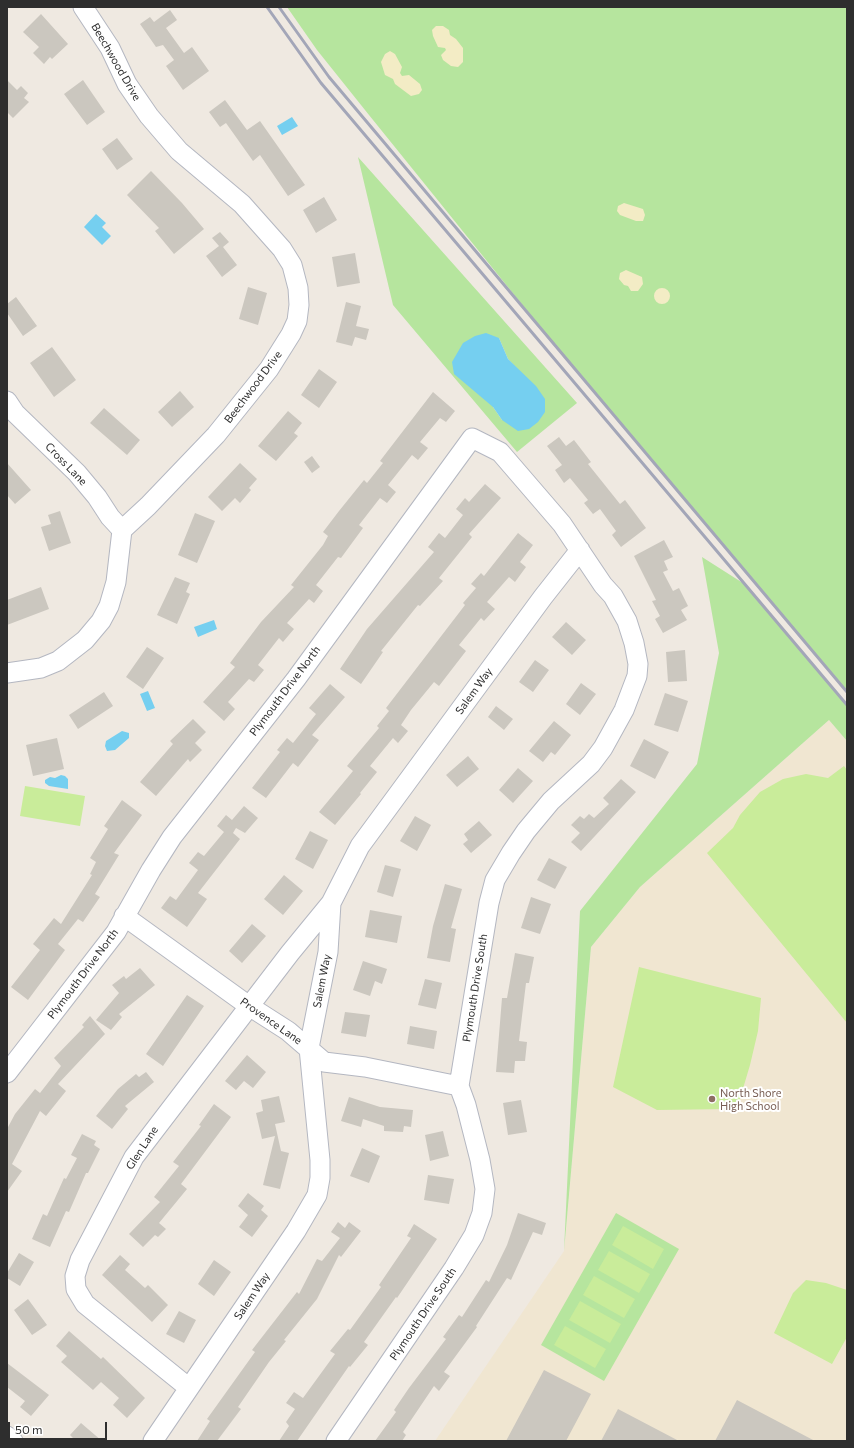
<!DOCTYPE html>
<html>
<head>
<meta charset="utf-8">
<style>
  body { margin:0 }
  #map { position:relative; width:854px; height:1448px; overflow:hidden; background:#efe9e1; font-family:Commissioner,sans-serif }
  canvas { display:block }
  .frame { position:absolute; inset:0; border:8px solid #2e2e2e; pointer-events:none }
  .scale { position:absolute; left:8px; top:1422px; width:99px; height:18px; box-sizing:border-box; border:2px solid #2e2e2e; border-top:0; padding-left:5px; font-size:12px; line-height:14px; white-space:nowrap; color:#2e2e2e; -webkit-text-stroke:3px #fff; paint-order:stroke }
</style>
</head>
<body>
<div id="map">
<canvas width="854" height="1448"></canvas>
<div class="frame"></div>
<div class="scale">50 m</div>
</div>
<script>
const c = document.querySelector('canvas').getContext('2d');
c.lineJoin = 'round';
function paint(path, color) {
  c.fillStyle = color;
  c.fill(path, 'evenodd');
}
function toPath(rows) {
  const path = new Path2D();
  for (const r of rows) {
    if (r.length === 3) {
      path.moveTo(r[0] + r[2], r[1]);
      path.arc(r[0], r[1], r[2], 0, 2 * Math.PI);
      continue;
    }
    path.moveTo(r[0], r[1]);
    for (let i = 2; i < r.length; i += 2) path.lineTo(r[i], r[i + 1]);
  }
  return path;
}
function trace(path, color, width, dash) {
  c.strokeStyle = color;
  c.lineWidth = width;
  c.lineCap = dash ? 'butt' : 'round';
  c.setLineDash(dash || []);
  c.stroke(path);
}
function label(font, color, halo, rows, align = 'center') {
  c.font = font + ' Commissioner,sans-serif';
  c.lineWidth = 4;
  c.setLineDash([]);
  c.textBaseline = 'middle';
  c.strokeStyle = halo;
  c.fillStyle = color;
  for (const [text, x, y, turn = 0] of rows) {
    c.save();
    c.translate(x, y);
    c.rotate((+turn || 0) * Math.PI / 180);
    c.textAlign = isNaN(turn) ? turn : align;
    if (halo) c.strokeText(text, 0, 0);
    c.fillText(text, 0, 0);
    c.restore();
  }
}
paint(toPath([
  [829,720,847,741,847,1441,435,1441,564,1251,591,947,640,887]
]), '#f0e6d1');
paint(toPath([
  [287,7,847,7,847,691,545,333,369,115,317,50],
  [358,157,577,403,517,452,393,305],
  [499,338,508,359,519,371,502,420,493,407],
  [702,557,746,585,847,705,847,741,829,720,640,887,591,947,564,1251,580,911,697,764,719,653],
  [616,1213,679,1249,604,1381,541,1345]
]), '#b6e59e');
paint(toPath([
  [436,26,443,26,449,30,450,35,456,39,463,48,463,62,458,67,451,66,443,60,441,55,446,50,445,48,438,47,433,36,432,30],
  [390,51,395,54,402,67,400,73,402,76,409,75,420,84,422,90,419,94,411,96,395,84,393,79,385,75,381,62,385,54],
  [624,203,643,209,645,215,643,221,636,221,620,215,617,211,618,206],
  [626,270,642,277,643,284,638,291,631,291,628,286,624,285,619,279,620,273],
  [662,296,8]
]), '#f3ecc5');
paint(toPath([
  [844,766,847,770,847,1023,707,853,733,828,740,815,760,792,783,779,806,774,828,778],
  [25,786,85,796,80,826,20,816],
  [639,967,761,998,758,1031,750,1065,739,1102,731,1109,657,1110,613,1087],
  [623,1226,664,1249,653,1269,612,1245],
  [609,1251,650,1274,639,1293,598,1270],
  [594,1276,635,1299,624,1318,583,1295],
  [806,1280,826,1283,847,1290,847,1337,832,1364,774,1333,793,1293],
  [580,1301,621,1324,610,1343,569,1320],
  [565,1326,606,1349,595,1368,554,1345]
]), '#c9ec9a');
paint(toPath([
  [292,117,298,126,282,135,277,126],
  [96,214,106,223,102,227,111,236,102,245,84,227],
  [486,333,499,338,508,359,536,386,545,399,545,412,538,422,529,429,518,431,502,420,493,407,454,374,452,362,463,343,475,336],
  [214,620,217,629,198,637,194,627],
  [148,691,155,708,147,711,140,694],
  [122,731,129,733,129,738,115,750,107,751,105,746,106,741],
  [61,775,65,776,68,779,68,789,49,786,45,783,45,780,50,777,55,778]
]), '#75cff0');
paint(toPath([
  [170,10,177,20,166,28,184,53,192,47,209,71,183,90,166,66,174,60,163,45,156,47,140,24,150,17,154,22],
  [41,14,68,44,52,59,50,57,44,64,33,53,39,47,23,32],
  [7,80,17,90,21,86,28,93,24,98,29,102,13,118,7,112],
  [83,80,105,112,87,125,64,94],
  [225,100,247,130,260,121,305,185,288,196,260,155,253,161,226,123,220,127,209,112],
  [117,138,133,159,117,170,102,149],
  [151,171,182,203,204,229,174,254,155,231,159,228,127,195],
  [324,197,337,220,316,233,303,210],
  [220,232,229,242,223,247,237,265,222,277,206,256,219,246,212,238],
  [355,253,360,283,337,287,332,257],
  [248,287,267,293,258,325,239,319],
  [16,297,37,326,23,336,7,313,7,304],
  [346,302,361,306,356,326,369,329,366,340,355,337,352,346,336,342],
  [52,347,76,380,54,397,30,363],
  [319,369,337,382,319,408,301,395],
  [180,391,194,407,172,427,158,412],
  [433,392,455,411,446,422,440,418,420,442,428,448,418,460,412,455,388,485,396,492,387,503,380,498,359,525,363,528,341,558,338,557,316,585,323,591,314,603,309,599,287,623,294,629,283,642,279,638,258,665,264,670,254,682,249,679,228,702,235,709,224,721,203,702,235,667,230,663,261,622,294,587,291,585,323,545,328,536,323,532,339,511,364,480,367,483,383,463,380,461],
  [104,408,140,440,127,455,90,423],
  [288,411,302,423,294,433,298,436,276,461,258,446],
  [559,437,566,446,574,440,591,462,588,464,620,504,625,500,646,528,621,547,612,535,616,531,600,509,593,514,584,503,588,500,570,478,564,483,555,470,562,465,547,446],
  [312,456,320,467,312,473,304,462],
  [7,463,31,490,15,504,7,495],
  [240,463,257,479,249,488,251,490,240,503,235,498,222,511,208,497],
  [485,484,501,498,469,534,472,537,439,578,443,581,420,606,418,605,381,651,383,652,361,684,340,669,367,629,434,552,428,547,439,533,445,538,463,515,456,509,465,498,469,502],
  [60,511,71,543,49,551,41,527,51,524,48,515],
  [195,513,215,521,197,563,178,555],
  [518,533,533,545,520,562,526,567,515,582,509,577,487,602,495,609,484,621,481,618,459,645,466,651,439,686,434,682,411,710,401,725,408,731,398,743,393,738,370,766,377,772,360,793,361,794,335,825,319,812,353,771,347,766,379,728,377,726,389,711,386,708,465,605,463,603,476,588,471,584,481,573,484,576],
  [664,540,673,557,664,561,668,570,663,572,673,591,679,588,688,606,681,610,687,620,663,633,655,619,660,616,652,601,656,600,634,556],
  [175,577,190,583,186,592,190,594,177,624,157,615],
  [41,587,49,609,7,625,7,600],
  [566,622,586,640,572,655,552,637],
  [147,647,164,658,143,689,126,677],
  [685,650,687,681,668,682,666,652],
  [535,660,549,670,533,692,519,682],
  [581,683,596,694,580,715,566,704],
  [330,684,345,697,312,735,319,740,298,767,293,763,266,798,252,788,280,752,277,750,287,738,293,743,316,714,309,708],
  [104,692,113,706,78,729,69,715],
  [665,693,688,701,678,732,654,725],
  [496,706,513,719,504,730,488,717],
  [193,719,206,732,195,743,202,750,190,762,188,759,156,796,140,782,173,744,170,741],
  [554,721,571,735,555,755,551,752,543,762,529,751],
  [57,738,64,769,33,776,26,745],
  [644,739,669,752,655,779,630,766],
  [468,756,479,769,457,787,446,775],
  [518,768,533,781,513,803,499,790],
  [621,779,636,792,581,851,571,842,580,833,571,825,580,816,584,819,589,814,594,818,609,804,603,798],
  [122,800,142,815,114,853,119,855,95,894,100,897,83,922,78,919,58,944,65,950,28,1000,11,987,40,950,33,944,54,918,61,924,92,875,90,874,96,862,90,858,108,829,104,826],
  [244,806,258,818,245,833,236,828,233,833,240,839,198,893,207,899,187,927,161,908,170,896,176,900,198,870,189,863,198,852,204,856,224,832,217,826,226,815,232,820],
  [415,816,431,825,417,851,400,841],
  [479,821,492,835,471,853,463,844,468,840,464,834],
  [310,831,328,840,313,869,295,859],
  [549,858,567,867,555,889,537,880],
  [385,865,401,869,393,897,377,892],
  [284,875,303,891,283,915,264,899],
  [445,884,462,889,451,928,456,929,450,962,427,958,433,926],
  [531,897,551,904,540,934,521,928],
  [370,910,402,916,397,943,365,937],
  [252,924,266,936,242,963,229,951],
  [515,953,534,957,529,983,526,983,519,1041,527,1042,525,1061,515,1061,514,1073,496,1072,502,998,507,998],
  [363,961,387,969,382,984,375,981,370,996,353,990],
  [140,968,155,985,119,1014,122,1017,111,1030,96,1020,119,993,112,985,124,976,126,979],
  [425,979,442,983,436,1009,418,1005],
  [187,995,204,1006,163,1066,146,1054],
  [345,1012,370,1015,366,1037,341,1033],
  [90,1016,105,1034,58,1084,66,1091,46,1116,40,1111,12,1164,22,1171,7,1192,7,1129,15,1114,35,1089,40,1093,61,1066,54,1058,84,1027,82,1025],
  [410,1026,437,1031,434,1049,407,1044],
  [247,1055,266,1072,253,1088,244,1081,236,1090,225,1081],
  [146,1072,154,1082,125,1106,128,1109,112,1129,96,1116,118,1089,136,1074,139,1077],
  [279,1096,285,1122,275,1124,281,1151,289,1153,280,1189,263,1185,275,1136,262,1139,256,1113,263,1111,261,1100],
  [349,1097,380,1107,413,1110,411,1127,404,1126,403,1132,384,1131,384,1126,363,1119,361,1127,341,1121],
  [521,1100,527,1132,508,1135,503,1103],
  [214,1104,231,1117,181,1184,187,1189,159,1223,166,1229,158,1237,155,1235,143,1247,129,1234,160,1202,154,1197,179,1166,173,1162,201,1126,199,1125],
  [443,1131,449,1156,430,1161,425,1135],
  [82,1134,96,1141,94,1145,100,1149,88,1173,86,1173,69,1212,66,1211,50,1247,32,1239,43,1214,47,1216,64,1178,66,1179,77,1158,71,1155],
  [362,1148,380,1156,369,1183,350,1176],
  [428,1175,454,1179,449,1204,424,1200],
  [248,1193,264,1206,261,1210,268,1216,252,1237,239,1227,248,1215,238,1206],
  [518,1213,546,1223,542,1235,533,1232,511,1280,507,1278,476,1326,477,1327,444,1372,450,1376,439,1391,434,1386,403,1432,406,1435,402,1441,375,1441,396,1412,394,1410,409,1388,446,1339,443,1337,459,1315,462,1317,486,1280,489,1282,507,1245],
  [338,1222,345,1228,349,1222,361,1231,341,1257,339,1255,317,1299,284,1340,286,1341,269,1362,238,1407,241,1409,217,1441,197,1441,210,1421,207,1419,255,1352,252,1350,297,1292,299,1294,317,1259,322,1261,340,1238,331,1232],
  [414,1224,437,1239,397,1298,396,1297,364,1342,368,1345,350,1367,349,1366,297,1441,279,1441,289,1426,286,1422,295,1409,286,1403,294,1392,303,1398,335,1354,330,1351,348,1329,350,1330,381,1287,379,1285,411,1238,407,1236],
  [19,1253,34,1262,20,1286,7,1278,7,1273],
  [120,1255,130,1264,125,1270,145,1288,148,1285,168,1305,152,1322,102,1275],
  [214,1260,231,1272,214,1296,198,1284],
  [28,1299,47,1325,32,1335,14,1310],
  [179,1311,196,1320,184,1343,166,1334],
  [69,1331,101,1359,103,1357,145,1398,127,1418,113,1405,119,1398,101,1382,93,1390,61,1362,67,1356,56,1346],
  [7,1363,49,1395,31,1416,20,1407,25,1401,7,1387],
  [544,1370,591,1394,566,1441,506,1441],
  [737,1400,815,1441,715,1441],
  [618,1409,679,1441,601,1441],
  [81,1423,102,1441,76,1441,70,1435]
]), '#cbc7bf');
const minor = toPath([
  [7,401,15,413,77,473,97,497,110,517,122,530],
  [7,673,41,668,58,661,85,640,101,621,109,606,116,582,122,530,148,506,216,435,269,369,291,334,297,321,299,305,298,288,292,265,282,249,242,204,179,151,149,116,127,84,110,48,83,7],
  [124,916,249,1006,288,1031,324,1062,365,1067,459,1086],
  [7,1073,116,932,151,870,172,837,296,679,472,438,500,452,562,524,603,585,613,596,627,621,634,643,638,664,637,676,624,710,603,748,591,764,551,801,526,831,511,853,495,880,489,903,459,1086,466,1105,480,1160,485,1189,482,1213,474,1235,454,1268,336,1441],
  [189,1388,85,1304,76,1289,75,1276,80,1260,134,1157,290,953,331,903],
  [7,1436,13,1441],
  [153,1441,296,1231,317,1195,320,1178,320,1160,309,1048,328,952,331,903,360,846,543,597,580,550]
]);
trace(minor, '#b4b7c1', 21);
trace(minor, '#fff', 19);
trace(toPath([
  [267,7,321,83,847,705],
  [279,7,329,77,847,692]
]), '#a3a6b8', 3);
for (const [x, y, r, color] of [
  [712,1099,4,"#8d6e63"]
]) {
  const dot = new Path2D();
  dot.arc(x, y, r, 0, 2 * Math.PI);
  c.fillStyle = color;
  c.fill(dot);
  trace(dot, '#fff', 1.5);
}
label('11px', '#2e2e2e', '#fff', [
  ["Beechwood Drive",116,62,60],
  ["Beechwood Drive",253,387,-53],
  ["Cross Lane",66,464,46],
  ["Plymouth Drive North",285,691,-53],
  ["Salem Way",474,691,-54],
  ["Plymouth Drive North",83,974,-53],
  ["Salem Way",322,981,-79],
  ["Plymouth Drive South",475,988,-81],
  ["Provence Lane",271,1021,35],
  ["Glen Lane",142,1148,-57],
  ["Salem Way",252,1296,-56],
  ["Plymouth Drive South",423,1314,-56]
]);
label('11px', '#785e54', '#fff', [
  ["North Shore",720,1093],
  ["High School",720,1106]
], 'left');
</script>
</body>
</html>
